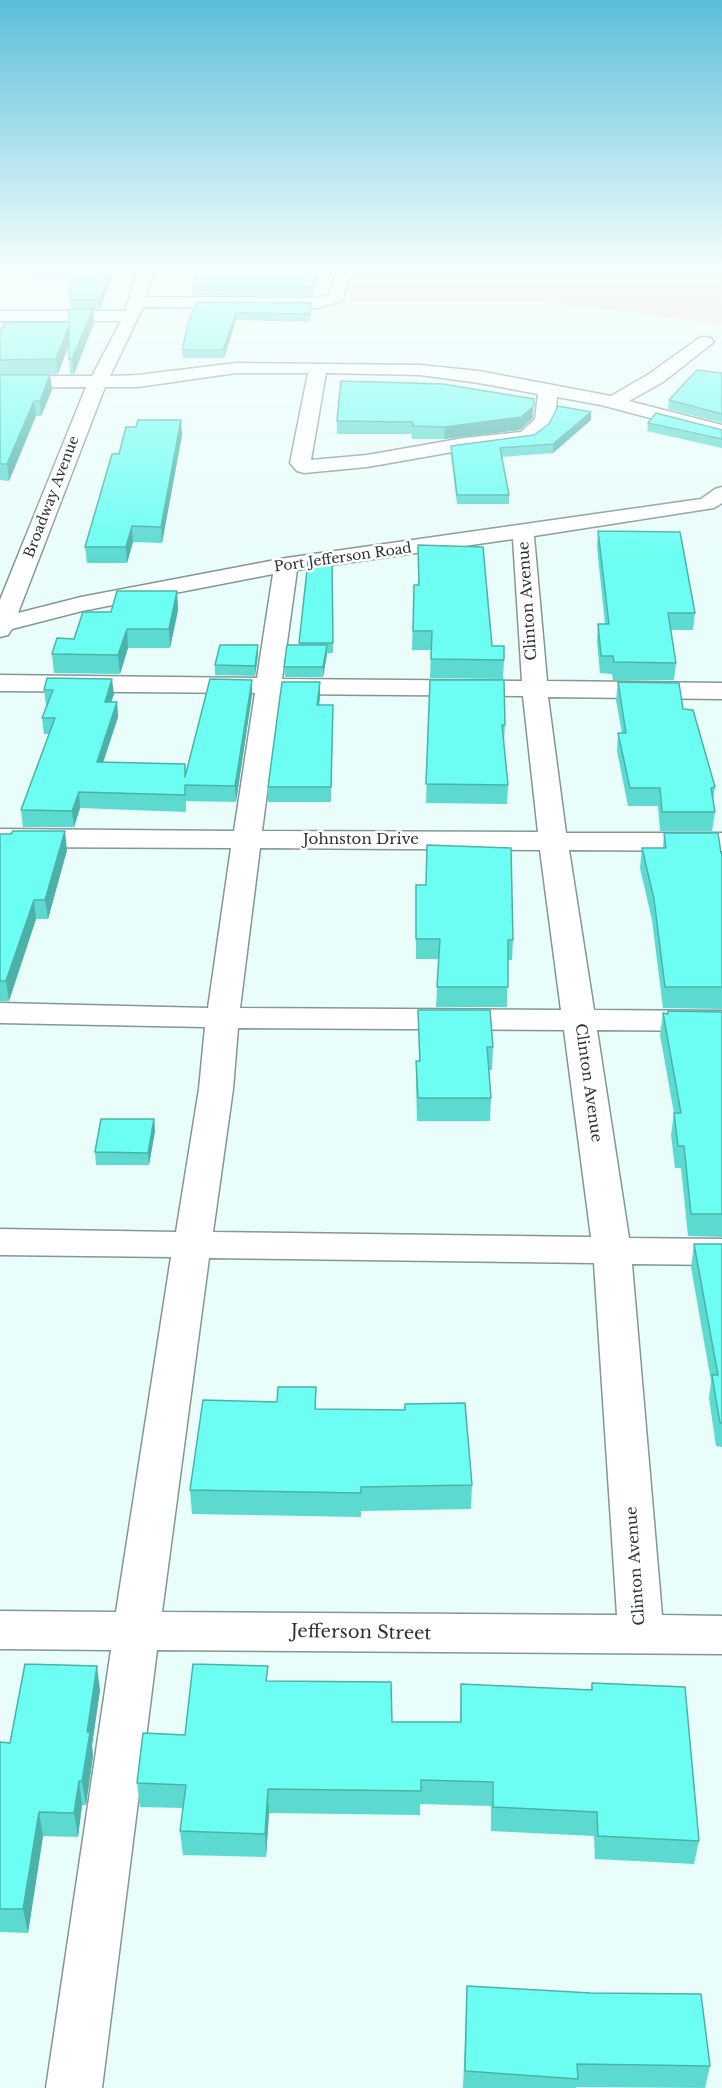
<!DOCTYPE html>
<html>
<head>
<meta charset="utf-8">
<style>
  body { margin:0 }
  canvas { display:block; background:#e9fdfa }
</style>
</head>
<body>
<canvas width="722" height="2088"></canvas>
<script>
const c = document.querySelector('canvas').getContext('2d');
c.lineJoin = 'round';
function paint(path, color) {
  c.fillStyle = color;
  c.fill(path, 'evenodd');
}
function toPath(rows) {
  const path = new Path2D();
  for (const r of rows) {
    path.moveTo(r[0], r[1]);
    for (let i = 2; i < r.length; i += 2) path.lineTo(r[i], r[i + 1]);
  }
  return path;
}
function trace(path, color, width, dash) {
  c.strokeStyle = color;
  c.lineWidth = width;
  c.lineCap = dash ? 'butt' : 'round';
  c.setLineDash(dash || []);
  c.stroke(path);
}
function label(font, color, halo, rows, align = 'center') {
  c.font = font + ' "Libre Baskerville",serif';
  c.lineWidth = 5;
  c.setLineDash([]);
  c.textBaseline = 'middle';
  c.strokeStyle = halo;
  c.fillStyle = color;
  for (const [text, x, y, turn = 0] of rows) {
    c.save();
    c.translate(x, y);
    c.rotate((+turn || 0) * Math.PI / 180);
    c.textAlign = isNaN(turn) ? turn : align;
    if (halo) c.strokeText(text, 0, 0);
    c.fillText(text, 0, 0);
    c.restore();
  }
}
paint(toPath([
  [354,265,722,265,722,324,538,301,349,302]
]), '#fad8e6');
const minor = toPath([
  [139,265,155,265,146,297,317,298,329,294,339,265,355,265,342,301,318,308,143,307,110,376,138,375,236,363,420,365,479,371,611,396,649,374,699,338,705,337,711,338,714,342,663,382,629,401,722,425,722,437,601,405,557,397,555,419,547,431,533,441,464,450,367,467,304,473,297,471,290,463,308,373,236,373,138,387,105,387,18,613,81,597,286,558,701,499,715,489,722,487,722,503,714,508,534,536,547,681,722,683,722,699,548,697,566,833,722,833,722,851,569,850,594,1010,722,1011,722,1031,597,1030,629,1238,722,1239,722,1265,632,1264,662,1615,722,1616,722,1654,157,1650,102,2088,46,2088,111,1650,0,1649,0,1611,116,1612,171,1257,0,1255,0,1229,176,1232,199,1089,205,1027,0,1023,0,1003,208,1008,231,848,0,847,0,829,234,831,255,693,0,691,0,675,257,678,273,574,82,611,12,629,8,635,0,637,0,600,86,387,0,388,0,376,92,376,121,321,0,321,0,311,125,311,139,265],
  [326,373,420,375,479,383,538,394,535,419,521,432,464,438,367,455,311,460,326,373],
  [513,539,522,681,282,679,297,570,513,539],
  [280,694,523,696,538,832,262,831,280,694],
  [260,848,540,850,561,1010,240,1008,260,848],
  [238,1028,564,1030,591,1237,213,1232,233,1089,238,1028],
  [209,1258,594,1263,617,1615,162,1612,209,1258]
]);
trace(minor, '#849795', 3);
paint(minor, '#fff');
paint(toPath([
  [31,265,121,265,117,275,113,275,100,309,71,309,70,279,29,278,28,270],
  [320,265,313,296,193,295,192,286,197,275,197,267],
  [197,302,311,310,310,322,236,320,224,358,183,358,182,350],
  [94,323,74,374,70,374,69,345,58,374,0,374,0,332],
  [722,373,722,423,668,409,669,400],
  [0,375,50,375,52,390,41,416,36,416,9,481,0,480],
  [591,412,591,420,553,453,502,457,509,495,509,504,457,504,451,455,451,446,534,435],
  [533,418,520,430,444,439,412,439,412,434,337,434,337,421],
  [648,423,722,430,722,448,647,431],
  [182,435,162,543,133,542,127,563,87,563,85,547,119,454],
  [598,531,695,613,693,630,671,630,676,663,674,680,613,680,612,674,600,673,597,641,598,624,605,624,597,547],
  [418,545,492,646,504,660,503,679,430,678,431,650,412,650,414,585,418,585],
  [332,558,333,653,327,653,323,677,285,677,284,667,299,645,299,643],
  [177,591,178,610,170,648,128,648,120,674,54,673,52,654,111,612],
  [258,655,255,676,215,675,215,665],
  [252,680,252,695,236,802,186,801,186,812,80,808,74,827,23,827,21,810,50,734,44,734,42,718,47,705,46,705,44,690,114,694,111,702,117,702,118,717,103,762,185,764,186,774],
  [430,680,505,725,504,743,508,785,507,804,426,803],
  [320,682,320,697,319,705,333,720,331,802,268,802,268,787],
  [618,682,683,709,715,787,713,801,715,812,712,831,660,831,658,806,628,806,617,751,618,733,622,733,616,700],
  [664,833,722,853,722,1009,663,1008,652,920,640,868,642,848,663,848],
  [0,834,67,850,48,919,36,919,9,1001,0,1001],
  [416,885,513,940,512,960,508,960,507,1007,436,1007,439,959,416,959],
  [418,1010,493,1047,492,1070,489,1070,491,1098,490,1121,417,1121,416,1084,416,1061,419,1061],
  [722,1012,722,1237,688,1236,681,1168,675,1168,671,1135,674,1113,660,1035,663,1013],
  [154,1119,155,1131,149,1165,96,1165,95,1152],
  [694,1244,722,1244,722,1447,716,1446,709,1398,711,1381,691,1267],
  [317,1409,472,1485,471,1509,361,1511,361,1517,192,1514,190,1490],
  [268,1681,392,1722,460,1722,461,1684,591,1690,592,1683,699,1841,694,1864,595,1859,594,1836,491,1831,491,1806,420,1804,420,1815,269,1813,266,1857,183,1855,180,1831,183,1808,140,1807,137,1783,185,1735],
  [100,1690,92,1745,93,1756,86,1805,82,1805,78,1837,43,1836,28,1933,0,1932,0,1742,10,1743],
  [467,1986,710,2066,705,2088,577,2087,576,2088,463,2088]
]), '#5ddad0');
paint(toPath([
  [116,265,121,265,117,275,116,266],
  [318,265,320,265,313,296,313,287],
  [113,266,113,275,100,309,99,300],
  [93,309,94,323,74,374,72,359],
  [236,313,236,320,224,358,223,350],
  [69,326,70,341,58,374,56,359],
  [50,375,52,390,41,416,40,401],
  [534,399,533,418,520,430,444,439,445,427],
  [34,401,36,416,9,481,7,464],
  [591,412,591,420,553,453,553,444],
  [181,420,182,435,162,543,161,527],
  [132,526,133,542,127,563,126,547],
  [177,591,178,610,170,648,169,629],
  [127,629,128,648,120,674,118,655],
  [258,645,258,655,255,676,255,666],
  [327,645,327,655,323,677,323,667],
  [112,679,114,694,106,717,105,702],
  [252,680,252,695,236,802,235,786],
  [320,682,320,697,317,720,317,705],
  [117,702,118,717,98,778,97,762],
  [79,792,80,808,74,827,72,811],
  [65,831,67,850,48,919,45,900],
  [34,900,36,919,9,1001,6,981],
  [154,1119,155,1131,149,1165,148,1153],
  [97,1666,100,1690,92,1745,93,1756,86,1805,82,1781,87,1732],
  [79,1781,82,1805,78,1837,74,1813],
  [268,1789,269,1813,266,1857,265,1834],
  [39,1812,43,1836,28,1933,23,1909]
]), '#4cb2a9');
const building = toPath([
  [31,265,116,265,113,266,99,300,70,300,70,271,28,270,31,265],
  [198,265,318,265,313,287,192,286,200,267,197,267,198,265],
  [197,302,311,303,310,314,236,313,223,350,182,350,189,321,197,302],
  [69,309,93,309,72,359,69,359,69,326,56,359,0,360,0,332,5,322,69,322,69,309],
  [697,370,722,373,722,414,669,400,697,370],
  [0,375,50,375,40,401,34,401,7,464,0,464,0,375],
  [341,381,443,384,534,399,534,406,521,417,445,427,413,426,413,422,337,421,341,381],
  [558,406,591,412,553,444,500,448,509,495,457,495,451,446,534,435,549,424,558,406],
  [656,413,722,430,722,439,648,423,656,413],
  [138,420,181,420,161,527,132,526,126,547,85,547,112,454,119,454,126,427,136,427,138,420],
  [598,531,680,532,695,613,668,613,676,663,614,662,613,656,601,656,598,624,609,624,598,531],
  [418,545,483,547,492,646,504,646,504,660,431,659,432,631,413,631,414,585,419,585,418,545],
  [332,558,333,643,299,643,308,561,332,558],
  [117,591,177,591,169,629,127,629,118,655,52,654,57,638,74,639,83,612,111,612,117,591],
  [220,645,258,645,255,666,215,665,220,645],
  [287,645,327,645,323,667,284,667,287,645],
  [47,678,112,679,105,702,117,702,97,762,185,764,185,777,210,679,252,680,235,786,185,785,185,795,79,792,72,811,21,810,55,718,42,718,53,690,44,690,47,678],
  [430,680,504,680,505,725,502,725,508,785,426,784,430,680],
  [282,682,320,682,317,705,333,705,331,787,268,787,282,682],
  [618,682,679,683,683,709,693,710,715,787,711,788,715,812,662,812,660,788,630,788,618,733,626,733,618,682],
  [13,831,65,831,45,900,34,900,6,981,0,981,0,834,11,834,13,831],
  [664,833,718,833,721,853,722,853,722,987,665,987,654,899,642,848,666,848,664,833],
  [427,845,511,848,513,940,508,940,508,987,437,987,440,939,416,939,416,885,426,885,427,845],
  [418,1010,490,1010,493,1047,487,1047,491,1098,418,1098,416,1061,420,1061,418,1010],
  [668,1011,722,1012,722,1214,691,1214,684,1146,678,1146,674,1113,681,1113,663,1013,668,1014,668,1011],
  [101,1119,154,1119,148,1153,95,1152,101,1119],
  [694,1244,722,1244,722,1423,720,1423,712,1375,718,1375,694,1244],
  [278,1387,316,1387,315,1409,405,1410,405,1404,465,1403,472,1485,361,1487,361,1493,190,1490,203,1400,277,1402,278,1387],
  [25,1664,97,1666,87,1732,90,1732,82,1781,79,1781,74,1813,39,1812,23,1909,0,1909,0,1742,10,1743,25,1664],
  [193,1664,268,1666,266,1681,391,1682,392,1722,461,1722,461,1684,592,1690,592,1683,685,1687,699,1841,598,1836,597,1812,493,1807,493,1782,421,1780,421,1791,268,1789,265,1834,180,1831,186,1785,137,1783,143,1733,185,1735,193,1664],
  [467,1986,591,1993,701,1994,710,2066,577,2064,578,2079,465,2071,467,1986]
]);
paint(building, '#6cfef2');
trace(building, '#4cb2a9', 1.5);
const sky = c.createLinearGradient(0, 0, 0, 557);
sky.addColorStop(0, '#5bbed9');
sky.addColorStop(0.48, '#f5fefd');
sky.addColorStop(1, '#f5fefd00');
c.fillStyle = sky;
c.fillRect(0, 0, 722, 557);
label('14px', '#2b3332', '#fff', [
  ["Broadway Avenue",52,497,-69],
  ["Port Jefferson Road",343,558,-8]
]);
label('15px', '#2b3332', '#fff', [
  ["Clinton Avenue",528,601,-94],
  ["Johnston Drive",361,840],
  ["Clinton Avenue",588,1083,82],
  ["Clinton Avenue",636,1566,-94]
]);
label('18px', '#2b3332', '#fff', [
  ["Jefferson Street",361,1633,1]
]);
</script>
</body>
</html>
